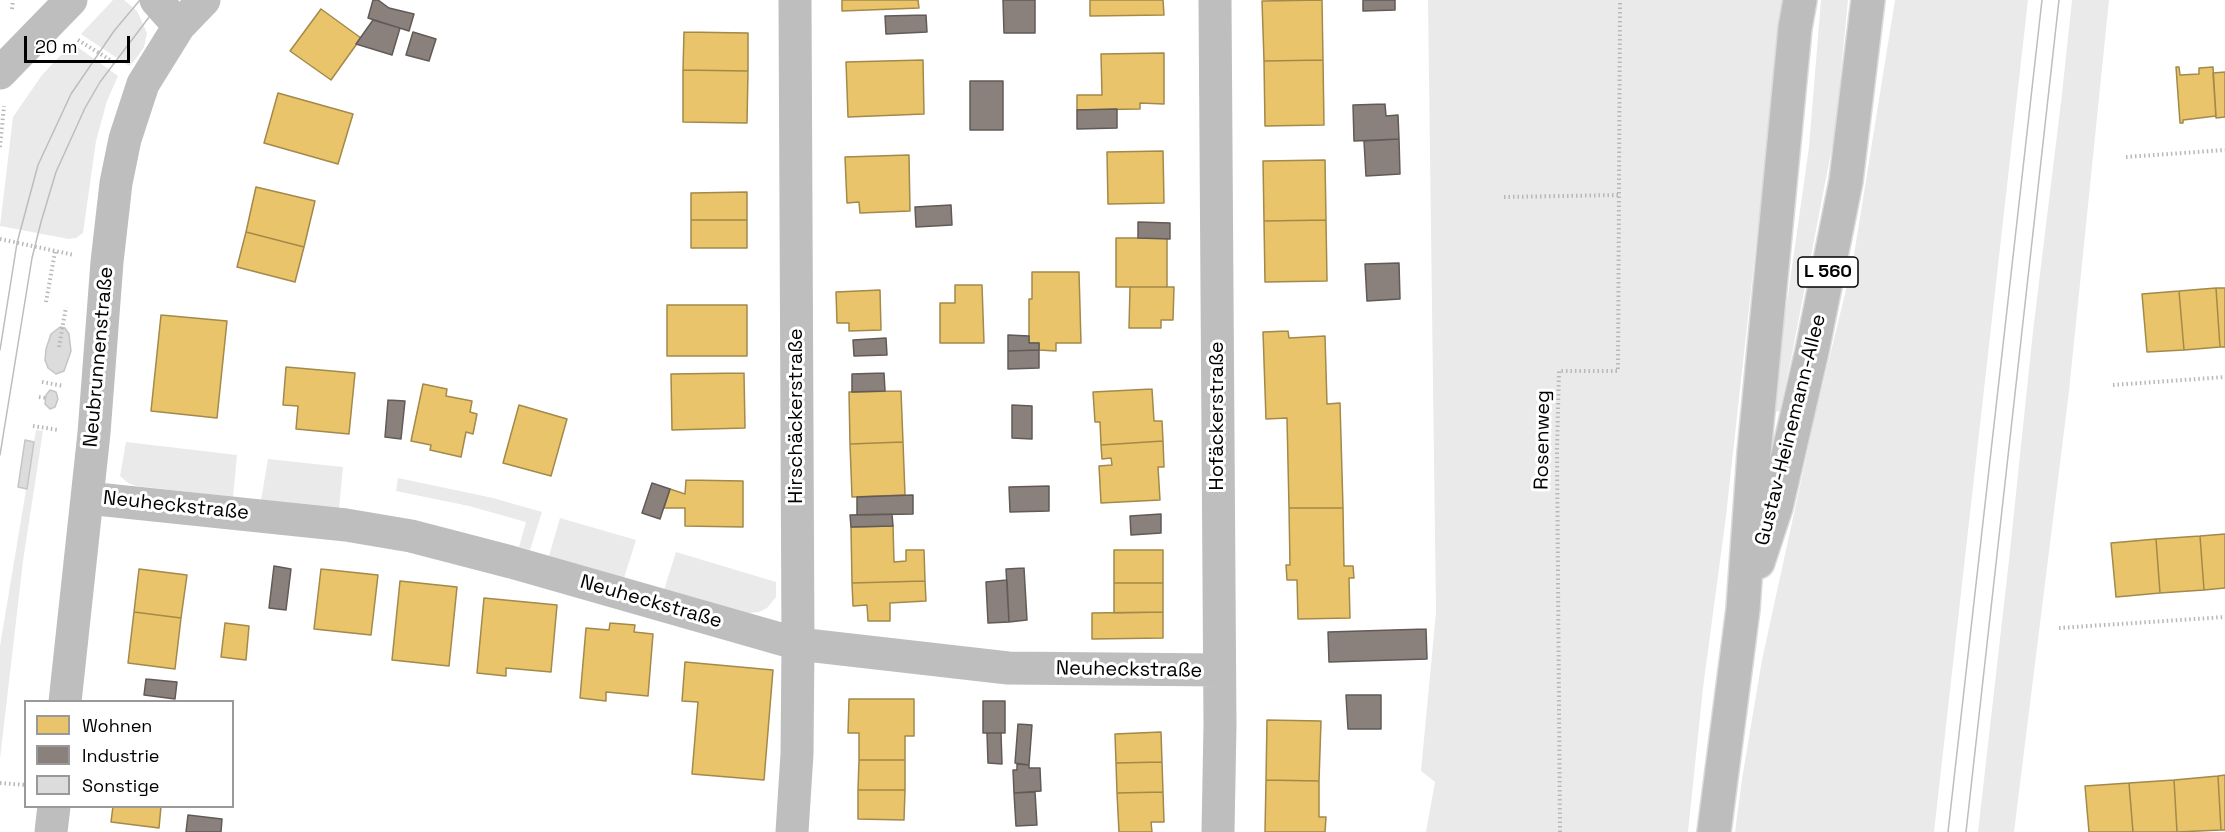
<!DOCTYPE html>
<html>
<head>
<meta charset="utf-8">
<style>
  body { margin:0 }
  #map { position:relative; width:2225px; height:832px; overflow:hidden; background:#fff; font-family:"Space Grotesk",sans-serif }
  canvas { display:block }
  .legend { position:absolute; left:24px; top:700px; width:210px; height:108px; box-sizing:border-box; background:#fff; border:2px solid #999; margin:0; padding:8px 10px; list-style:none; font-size:18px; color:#000 }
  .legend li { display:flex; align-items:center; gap:12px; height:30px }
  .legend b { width:30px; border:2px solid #999 }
  .scale { position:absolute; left:24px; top:36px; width:106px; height:27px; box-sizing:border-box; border:3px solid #000; border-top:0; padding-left:8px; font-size:18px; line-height:21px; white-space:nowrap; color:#000; -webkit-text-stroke:4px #fff; paint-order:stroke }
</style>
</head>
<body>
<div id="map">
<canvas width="2225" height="832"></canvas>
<ul class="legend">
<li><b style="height:16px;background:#e9c46a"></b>Wohnen</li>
<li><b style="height:16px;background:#8a817c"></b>Industrie</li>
<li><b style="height:16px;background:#dcdcdc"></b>Sonstige</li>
</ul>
<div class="scale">20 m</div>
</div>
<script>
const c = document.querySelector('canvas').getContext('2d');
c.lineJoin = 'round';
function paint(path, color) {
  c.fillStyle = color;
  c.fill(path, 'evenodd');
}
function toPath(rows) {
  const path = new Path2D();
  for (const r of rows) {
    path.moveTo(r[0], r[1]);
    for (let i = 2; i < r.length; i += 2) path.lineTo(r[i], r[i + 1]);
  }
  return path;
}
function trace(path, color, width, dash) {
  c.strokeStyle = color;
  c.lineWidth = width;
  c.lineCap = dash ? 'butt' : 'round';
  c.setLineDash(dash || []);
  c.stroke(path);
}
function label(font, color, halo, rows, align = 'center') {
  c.font = font + ' "Space Grotesk",sans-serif';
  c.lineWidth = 6;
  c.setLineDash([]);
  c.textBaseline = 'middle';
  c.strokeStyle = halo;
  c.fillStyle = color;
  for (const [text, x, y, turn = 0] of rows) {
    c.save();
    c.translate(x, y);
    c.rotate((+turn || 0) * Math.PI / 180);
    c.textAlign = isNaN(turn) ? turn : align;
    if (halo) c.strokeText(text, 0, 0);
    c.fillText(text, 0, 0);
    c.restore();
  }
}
paint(toPath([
  [113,0,124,0,137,11,147,33,144,47,135,60,129,66,81,34],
  [1428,0,1783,0,1726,516,1703,688,1688,832,1426,832,1435,782,1421,771,1436,612],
  [1821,0,1848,0,1835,132,1791,359,1780,411,1775,412,1772,408,1809,147],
  [1895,0,2028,0,1934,832,1735,832,1742,779,1762,660,1815,417,1853,261],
  [2072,0,2109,0,2069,391,2014,832,1978,832,2009,560,2033,331,2062,94],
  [72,43,118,76,107,101,96,141,83,233,76,238,69,239,0,226,13,117,42,75],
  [36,430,43,431,23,561,0,759,0,646],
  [126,442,237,455,233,497,136,486,128,483,120,476],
  [268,459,343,467,339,509,261,500],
  [398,478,493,498,542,512,530,550,519,547,526,522,469,506,396,491],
  [560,518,636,540,624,578,549,556],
  [676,552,776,582,776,597,767,608,759,612,749,613,664,590]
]), '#eaeaea');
const homes = toPath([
  [842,0,918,0,919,8,842,11,842,0],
  [1090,0,1163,0,1164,15,1090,16,1090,0],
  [1322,0,1323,60,1264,61,1262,1,1322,0],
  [321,9,361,38,331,80,290,51,321,9],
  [684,32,748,33,748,71,683,70,684,32],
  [1164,53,1164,104,1140,103,1140,109,1077,110,1077,95,1102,95,1101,54,1164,53],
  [923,60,924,114,848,117,846,62,923,60],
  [1323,60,1324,125,1265,126,1264,61,1323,60],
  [2176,67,2179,67,2180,75,2199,74,2199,68,2213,67,2216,116,2183,120,2183,123,2180,123,2176,67],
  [683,70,748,71,747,123,683,122,683,70],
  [2225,72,2225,117,2216,118,2213,73,2225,72],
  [278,93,353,114,338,164,264,143,278,93],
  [1163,151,1164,203,1108,204,1107,152,1163,151],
  [909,155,910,211,860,213,859,202,847,203,845,157,909,155],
  [1325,160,1326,220,1264,221,1263,161,1325,160],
  [256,187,315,201,304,247,246,232,256,187],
  [747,192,747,220,691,220,691,193,747,192],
  [691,220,747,220,747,248,691,248,691,220],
  [1326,220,1327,281,1265,282,1264,221,1326,220],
  [246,232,304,247,295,282,237,267,246,232],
  [1116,238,1167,238,1167,287,1116,287,1116,238],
  [1032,272,1079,272,1081,343,1056,343,1056,351,1039,350,1039,343,1029,343,1029,299,1032,299,1032,272],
  [955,285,982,285,984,343,940,343,940,303,955,303,955,285],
  [1130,287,1174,287,1173,320,1161,320,1161,328,1129,328,1130,287],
  [2216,288,2220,347,2184,350,2179,291,2216,288],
  [2216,288,2225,288,2225,347,2220,347,2216,288],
  [880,290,881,330,849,331,849,323,837,323,836,292,880,290],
  [2179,291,2184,350,2147,352,2142,294,2179,291],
  [667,305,747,305,747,356,667,356,667,305],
  [161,315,227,321,217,418,151,411,161,315],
  [1288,331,1289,338,1325,336,1327,404,1340,403,1343,508,1289,508,1287,418,1266,419,1263,332,1288,331],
  [286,367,355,373,349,434,296,429,298,406,283,405,286,367],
  [744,373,745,428,672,430,671,374,744,373],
  [423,384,447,389,446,396,472,401,470,412,477,414,473,434,466,432,461,457,430,450,431,445,411,441,423,384],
  [1152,389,1154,421,1162,421,1163,441,1101,445,1100,422,1095,422,1093,392,1152,389],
  [901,391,903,442,850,444,849,392,901,391],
  [519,405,567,419,551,476,503,463,519,405],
  [1163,441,1164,467,1158,467,1160,500,1101,503,1099,466,1112,465,1111,458,1102,459,1101,445,1163,441],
  [903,442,905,495,852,497,850,444,903,442],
  [686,480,743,481,743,527,685,526,685,508,664,508,670,489,685,494,686,480],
  [1289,508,1343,508,1344,566,1353,566,1354,578,1349,578,1350,618,1298,619,1297,580,1287,580,1286,565,1290,565,1289,508],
  [893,526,894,562,906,561,906,550,924,550,925,581,852,583,851,527,893,526],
  [2225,534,2225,588,2204,590,2200,536,2225,534],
  [2200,536,2204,590,2160,593,2156,539,2200,536],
  [2156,539,2160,593,2116,597,2111,543,2156,539],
  [1114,550,1163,550,1163,583,1114,583,1114,550],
  [139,569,187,575,181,618,134,612,139,569],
  [321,569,378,575,371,635,314,629,321,569],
  [400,581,457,587,449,666,392,660,400,581],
  [925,581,926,601,890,603,890,621,868,621,867,605,853,606,852,583,925,581],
  [1114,583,1163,583,1163,612,1114,613,1114,583],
  [484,598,557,605,551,672,506,668,506,676,477,673,484,598],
  [134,612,181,618,175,669,128,663,134,612],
  [1163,612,1163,638,1092,639,1092,613,1163,612],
  [225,623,249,626,246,660,221,657,225,623],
  [610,623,635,625,634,632,653,634,648,696,606,692,606,701,580,698,586,628,609,630,610,623],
  [685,662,773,670,764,780,692,774,698,702,682,701,685,662],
  [849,699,914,699,914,736,905,736,905,760,859,760,859,733,848,733,849,699],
  [1267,720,1321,721,1319,781,1266,780,1267,720],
  [1161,732,1162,762,1116,763,1115,734,1161,732],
  [859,760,905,760,905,790,858,790,859,760],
  [1162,762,1163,792,1117,793,1116,763,1162,762],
  [2225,775,2225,830,2221,830,2218,776,2225,775],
  [2218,776,2221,830,2177,832,2174,780,2218,776],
  [1266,780,1319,781,1319,817,1326,817,1325,832,1265,832,1266,780],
  [2174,780,2177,832,2133,832,2129,783,2174,780],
  [2129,783,2133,832,2089,832,2085,786,2129,783],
  [858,790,905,790,904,820,858,819,858,790],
  [1163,792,1164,822,1151,822,1152,832,1119,832,1117,793,1163,792],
  [113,806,161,806,159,828,111,822,113,806]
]);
paint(homes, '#e9c46a');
trace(homes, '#a3894a', 1.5);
const industry = toPath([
  [373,0,378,0,389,8,414,14,409,31,368,18,373,0],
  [1003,0,1035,0,1035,33,1004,33,1003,0],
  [1363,0,1395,0,1395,10,1363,11,1363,0],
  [926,15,927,32,886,34,885,16,926,15],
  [373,20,400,28,392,55,356,44,373,20],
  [413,32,436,39,429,61,406,55,413,32],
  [970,81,1003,81,1003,130,970,130,970,81],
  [1385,104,1386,116,1398,115,1399,139,1354,141,1353,105,1385,104],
  [1117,109,1117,128,1077,129,1077,110,1117,109],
  [1399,139,1400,174,1366,176,1364,141,1399,139],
  [951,205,952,225,916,227,915,207,951,205],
  [1138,222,1170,223,1170,239,1138,238,1138,222],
  [1399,263,1400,299,1367,301,1365,264,1399,263],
  [1008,335,1029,336,1029,343,1039,343,1039,350,1008,351,1008,335],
  [886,338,887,355,854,356,853,340,886,338],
  [1039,350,1039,368,1008,369,1008,351,1039,350],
  [884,373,885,391,852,392,852,374,884,373],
  [388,400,405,401,401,439,385,437,388,400],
  [1012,405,1032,406,1032,439,1012,438,1012,405],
  [652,483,670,489,660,519,642,513,652,483],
  [1049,486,1049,511,1010,512,1009,487,1049,486],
  [913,495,913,514,857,515,857,497,913,495],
  [892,514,893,526,851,527,850,515,892,514],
  [1161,514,1161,533,1131,535,1130,516,1161,514],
  [274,566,291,569,286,610,269,608,274,566],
  [1024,568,1027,620,1009,622,1006,569,1024,568],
  [1007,580,1009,622,988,623,986,582,1007,580],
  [1426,629,1427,659,1329,662,1328,632,1426,629],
  [146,679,177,682,175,699,144,695,146,679],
  [1346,695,1381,695,1381,729,1348,729,1346,695],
  [983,701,1005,701,1005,733,983,733,983,701],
  [1018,724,1032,725,1029,765,1015,763,1018,724],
  [987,733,1001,733,1002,764,988,763,987,733],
  [1017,764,1029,765,1029,768,1040,768,1041,791,1014,793,1013,770,1017,770,1017,764],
  [1035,792,1037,825,1016,826,1014,793,1035,792],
  [188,815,222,819,221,832,186,832,188,815]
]);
paint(industry, '#8a817c');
trace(industry, '#615a57', 1.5);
const building = toPath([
  [60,327,65,328,69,334,71,351,64,371,56,374,48,368,45,360,46,349,51,334,60,327],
  [50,390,56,392,58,399,55,407,50,409,45,404,46,395,50,390],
  [25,440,34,442,27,489,18,487,25,440]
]);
paint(building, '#dcdcdc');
trace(building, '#c5c5c5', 1.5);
const major = toPath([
  [1758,562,1776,507,1812,351,1846,181,1868,0],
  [1714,832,1743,609,1754,453,1795,28,1800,0]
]);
trace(major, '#dbdbdb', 36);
trace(toPath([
  [12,9,13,0],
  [78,40,115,63],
  [0,147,4,106],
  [2126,157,2225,150],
  [1504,197,1620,195],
  [0,239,74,255],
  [46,302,55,252],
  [59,347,66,307],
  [42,382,64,386],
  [2113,385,2225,377],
  [39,397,46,398],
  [33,426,59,430],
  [2059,628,2225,617],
  [0,783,26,785],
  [1560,832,1557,450,1559,371,1618,371,1620,0]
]), '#b8b8b8', 4, [1.5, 3]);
trace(toPath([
  [156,0,179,26],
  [1215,0,1220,725,1218,832],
  [87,498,346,525,411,536,511,562,798,644,1008,668,1219,670],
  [65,702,94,433,107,262,116,183,125,139,143,84,179,26,204,0],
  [51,832,54,806],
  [792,832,797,754,798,644,795,0]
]), '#bebebe', 33);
trace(major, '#bdbdbd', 33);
trace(toPath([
  [0,350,17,243,38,165,71,94,114,31,140,0],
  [0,455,32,258,41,222,56,172,85,108,100,82,162,0],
  [1948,832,2042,0],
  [1966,832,2059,0]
]), '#bdbdbd', 1.5);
trace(toPath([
  [0,73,71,0]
]), '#bebebe', 33);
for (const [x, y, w] of [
  [1828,272,60]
]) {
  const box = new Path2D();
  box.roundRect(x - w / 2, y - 15, w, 30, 4.5);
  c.fillStyle = '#fff';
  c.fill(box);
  trace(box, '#000', 1.5);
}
label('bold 18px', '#000', null, [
  ["L 560",1828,272]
]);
label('20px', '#000', '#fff', [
  ["Neubrunnenstraße",99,357,-85],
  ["Hirschäckerstraße",797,416,-90],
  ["Hofäckerstraße",1218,416,-90],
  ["Gustav-Heinemann-Allee",1791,430,-76],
  ["Rosenweg",1543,440,-89],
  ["Neuheckstraße",176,506,6],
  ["Neuheckstraße",651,602,16],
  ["Neuheckstraße",1129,670,1]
]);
</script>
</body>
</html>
